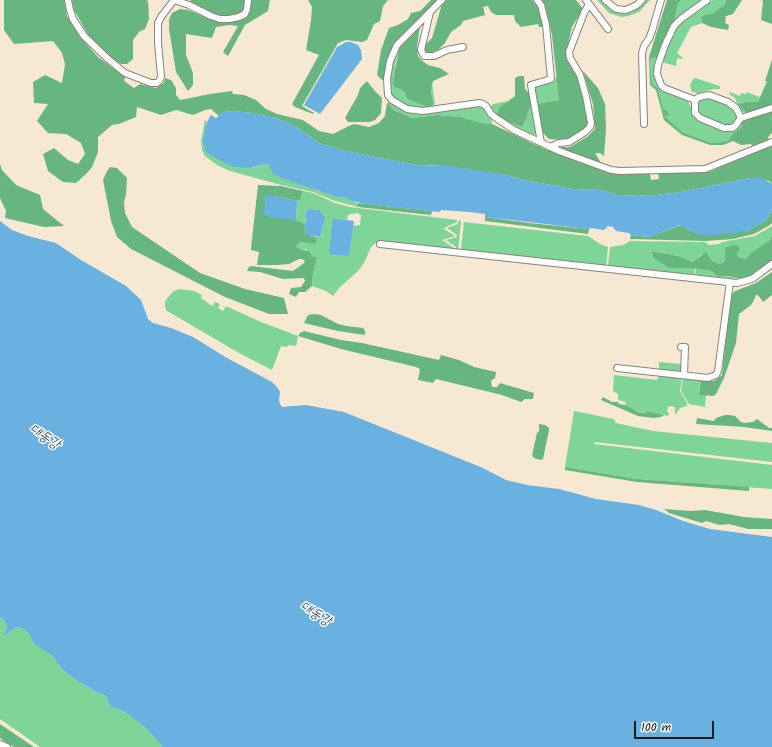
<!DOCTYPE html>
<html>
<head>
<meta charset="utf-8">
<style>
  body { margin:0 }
  #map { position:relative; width:772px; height:747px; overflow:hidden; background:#f7e8d3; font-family:Kalam,sans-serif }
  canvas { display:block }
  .scale { position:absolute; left:634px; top:721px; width:80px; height:18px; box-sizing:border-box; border:2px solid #1c1c1c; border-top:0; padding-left:5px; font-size:12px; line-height:14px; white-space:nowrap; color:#1c1c1c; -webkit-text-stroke:3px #fdfcf7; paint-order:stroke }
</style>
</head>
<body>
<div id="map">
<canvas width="772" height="747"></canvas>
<div class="scale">100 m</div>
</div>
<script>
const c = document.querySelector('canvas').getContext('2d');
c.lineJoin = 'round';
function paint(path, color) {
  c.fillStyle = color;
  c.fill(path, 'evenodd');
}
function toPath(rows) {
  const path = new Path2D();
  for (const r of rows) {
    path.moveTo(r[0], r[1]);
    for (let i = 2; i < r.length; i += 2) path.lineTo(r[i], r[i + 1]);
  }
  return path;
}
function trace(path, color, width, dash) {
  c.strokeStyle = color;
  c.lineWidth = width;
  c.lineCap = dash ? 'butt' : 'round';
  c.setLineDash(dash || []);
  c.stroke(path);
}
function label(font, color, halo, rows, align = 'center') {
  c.font = font + ' Kalam,"Poor Story",sans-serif';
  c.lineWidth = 3;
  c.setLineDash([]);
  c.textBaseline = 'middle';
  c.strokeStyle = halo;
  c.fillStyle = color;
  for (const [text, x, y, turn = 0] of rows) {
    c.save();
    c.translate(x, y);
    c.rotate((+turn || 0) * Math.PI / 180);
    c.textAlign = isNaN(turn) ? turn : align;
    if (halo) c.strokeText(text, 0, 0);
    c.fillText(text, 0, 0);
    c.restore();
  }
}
paint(toPath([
  [597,0,603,0,616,10,644,0,650,0,639,12,628,16,621,17,609,13],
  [681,0,705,0,674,22,678,4],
  [713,0,726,0,725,4,713,13,701,16,702,23,691,27,677,53,683,58,681,59,677,58,676,66,662,62,672,36,679,25],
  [399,48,395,65,396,69,394,75,394,87,400,89,405,93,407,99,427,107,432,96,431,89,432,83,435,104,433,107,412,108,401,104,391,96,389,83,391,66],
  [658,57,655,72,655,79,658,85,687,100,691,107,695,117,697,119,727,132,734,131,742,121,742,126,741,129,733,133,728,141,724,143,711,143,682,132,669,121,664,116,668,115,667,110,663,109,658,88,652,84,650,59],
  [557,75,559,100,537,104,535,90,536,87,554,82],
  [695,78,720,86,720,89,713,89,699,93,692,92,690,86,692,80],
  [730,92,740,96,741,93,746,94,747,92,760,97,758,102,748,102,740,107,746,113,740,111,735,98,729,94],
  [710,98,729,105,734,109,736,114,737,119,732,125,727,126,702,117,698,113,696,105,697,103,701,99],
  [509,101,500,107,500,119,522,127,527,118,528,112,532,105,537,132,534,135,530,136,499,119,492,111,491,107,493,104],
  [389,102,404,110,480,105,484,108,491,117,492,124,481,123,460,117,438,115,412,118,394,110,387,103],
  [205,120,207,121,206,125,252,168,266,164,269,165,285,179,319,191,348,197,352,201,358,203,358,207,335,201,313,192,281,185,230,171,217,165,205,156,202,150,201,141],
  [303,191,313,193,335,203,350,207,457,220,457,222,444,228,444,229,455,236,442,240,454,248,454,251,377,242,371,247,364,263,358,271,339,288,333,296,326,291,312,286,313,274,317,257,313,257,306,249,300,249,296,246,298,243,302,242,317,242,316,237,320,237,324,223,324,216,320,210,309,209,305,211,307,220,304,224,296,220,297,201,300,200],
  [357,213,361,215,360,225,353,226,349,255,333,218,347,220,348,215,351,214],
  [459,220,461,221,458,251,456,251,456,247,446,240,457,237,457,235,447,228,458,224],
  [464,222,588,236,600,244,608,247,606,266,461,250],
  [772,226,772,235,770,240,752,252,746,259,738,257,737,253,725,251,725,261,719,264,701,255,694,262,679,256,652,251,653,258,669,268,695,268,694,275,608,266,610,247,623,245,630,241,705,242,709,245,719,244,722,242,755,236],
  [696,269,712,271,718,276,729,276,742,279,695,275],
  [179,289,194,291,202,295,201,298,212,306,215,302,220,304,218,308,223,311,226,306,261,322,298,336,296,346,288,345,287,347,281,346,272,370,239,353,167,311,165,307,165,302,168,297,174,291],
  [659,362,681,364,682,372,680,373,659,371],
  [614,375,657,380,659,375,682,377,680,391,687,403,687,406,680,408,676,414,675,414,675,407,671,406,668,407,667,411,669,414,668,416,648,411,645,413,633,410,625,405,626,402,618,400,618,394,613,391],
  [683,377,701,380,699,394,706,396,705,407,689,404,681,391],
  [574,411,614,419,616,423,653,431,772,443,772,462,595,442,594,444,772,465,772,489,637,479,565,467],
  [0,617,4,620,7,627,4,635,5,636,10,631,18,627,24,629,30,635,32,641,53,656,57,663,64,671,79,682,98,693,106,696,110,706,114,708,123,711,146,728,163,747,40,747,0,719]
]), '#7fd498');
paint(toPath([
  [4,0,64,0,67,16,80,37,98,57,125,77,124,81,134,88,140,84,156,88,164,83,165,78,171,80,176,88,176,95,180,100,210,94,232,91,233,94,244,95,256,100,266,109,277,114,303,120,319,131,333,134,351,125,355,124,369,127,379,123,385,116,387,103,394,110,412,118,438,115,460,117,481,123,492,124,540,147,592,166,614,174,650,174,651,180,659,179,658,173,709,172,772,145,772,184,769,181,750,178,681,192,649,196,638,195,619,196,602,190,573,189,524,180,507,175,433,165,416,165,345,151,319,143,310,136,293,125,275,118,253,113,234,111,223,112,219,116,211,109,205,110,193,115,176,110,161,115,137,107,136,117,119,124,112,125,98,137,98,152,92,167,87,173,76,183,63,182,48,171,43,154,54,148,68,160,78,164,85,154,81,143,66,134,48,133,37,121,48,104,34,103,33,82,45,75,62,83,65,64,62,53,53,41,14,44,4,30],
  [72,0,146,0,148,1,149,19,145,29,139,32,133,40,133,59,127,64,121,64,116,61,102,50,90,38,74,10],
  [190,0,246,0,245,9,240,14,220,16,208,12,193,5],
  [250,0,270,0,268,11,245,25,228,56,223,52,238,26,230,25,216,27,212,38,186,34,186,55,193,73,193,85,188,91,176,72,169,29,169,19,172,13,180,9,188,10,213,20,226,22,242,18],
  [308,0,388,0,383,6,380,21,374,24,367,40,362,42,346,40,338,43,302,106,314,113,313,114,295,107,292,104,319,55,306,50,311,20,312,7],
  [431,0,438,0,402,35,385,78,382,80,377,75,381,50,389,28,398,25,408,19,411,13,420,11],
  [446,0,532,0,539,9,542,19,543,27,539,27,538,24,521,27,515,21,514,15,496,15,491,12,488,6,483,7,485,15,463,21,461,25,451,32,445,43,438,50,429,53,425,52,425,45,432,38,442,4],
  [542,0,576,0,583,9,572,27,567,49,567,56,579,78,584,96,588,123,587,127,571,138,565,140,549,139,543,133,537,104,559,100,552,35,545,4],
  [667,0,681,0,678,4,674,22,665,38,658,57,650,59,652,84,658,88,663,109,667,110,669,116,664,116,682,132,711,143,718,143,728,141,733,133,741,128,742,126,742,121,772,111,772,133,768,137,769,141,754,147,751,144,741,145,733,141,723,145,710,145,682,135,664,120,656,90,650,85,649,57],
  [726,0,742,0,733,14,726,16,725,23,729,25,728,30,711,27,702,23,701,16,713,13,725,4],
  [762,0,772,0,772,24,761,20,763,1],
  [420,26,417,47,418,56,421,60,428,65,440,68,449,74,433,81,431,89,433,105,427,107,407,99,405,93,400,89,394,87,393,82,399,48,408,37],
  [772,60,772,105,746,113,740,107,739,104,748,102,758,102,767,81,765,81],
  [583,71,598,88,605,104,606,128,604,156,600,153,595,153,601,163,562,149,562,147,570,147,587,137,595,129,593,104],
  [519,76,524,76,525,89,530,94,532,105,528,112,527,118,522,127,500,119,497,114,500,107,515,96,515,78],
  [367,81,374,90,382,98,381,113,375,120,370,122,348,122,345,118,358,95,360,88],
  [0,164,2,170,16,185,40,195,43,209,64,226,44,227,5,218,6,211,0,198],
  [110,167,117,168,127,178,126,194,124,202,125,213,132,227,200,273,245,289,284,298,288,314,269,314,225,297,131,249,117,237,111,221,103,180,107,171],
  [258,185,281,186,303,191,300,200,297,201,275,196,296,220,304,224,306,233,311,236,316,237,317,242,314,244,302,242,299,243,296,246,300,249,309,251,313,257,317,257,313,274,312,286,305,292,299,292,296,297,289,294,291,288,301,287,305,281,304,278,283,279,260,272,247,271,248,268,251,266,293,271,304,263,305,261,302,259,299,259,289,264,277,265,257,265,259,252,251,250,251,248],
  [358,203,432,211,431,215,358,207],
  [772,209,772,223,770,225,754,234,733,239,705,241,630,239,631,235,649,237,681,225,690,231,747,231,765,221,769,216],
  [485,217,529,223,589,229,588,234,485,221],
  [772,235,772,260,752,275,742,279,729,276,717,276,712,271,689,268,669,268,653,258,652,251,679,256,693,262,706,252,711,260,719,264,725,261,725,250,726,247,737,245,740,249,737,253,738,257,746,259,752,252,770,240],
  [772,272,772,295,763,302,758,295,756,295,754,300,751,305,739,314,736,343,724,378,716,394,713,396,699,395,701,380,714,381,722,375,730,300,732,294,735,291,756,283],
  [313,314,321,315,338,324,346,326,363,328,365,331,365,335,338,331,304,323,308,315],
  [304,331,341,340,362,343,439,360,441,355,459,360,474,367,496,372,495,378,491,381,492,387,497,387,500,383,534,393,533,399,525,399,521,402,502,395,436,379,433,383,418,380,420,369,416,367,341,349,298,336,300,333],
  [603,397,612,402,618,402,619,404,625,405,638,412,645,413,648,411,664,415,661,417,654,418,638,416,601,400],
  [725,415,730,415,735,416,741,422,744,423,753,422,757,419,769,428,772,428,772,431,744,427,696,424,697,418,714,421,716,418],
  [539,424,545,425,549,428,549,430,543,459,540,460,534,458,532,455,537,433,539,431],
  [565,467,637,479,749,487,749,491,637,482,565,470],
  [664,509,690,511,705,510,744,517,772,519,772,529,748,529,729,524,720,525,706,521,702,523,669,513],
  [0,724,3,726,34,747,14,747,4,741,0,738]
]), '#67b680');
paint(toPath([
  [346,42,351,42,358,45,361,50,362,59,320,114,304,105,337,47],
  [234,111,253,113,275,118,293,125,310,136,319,143,345,151,416,165,451,166,507,175,524,180,573,189,602,190,619,196,638,195,649,196,681,192,750,178,760,177,772,184,772,209,769,216,765,221,747,231,713,235,699,235,690,231,680,225,649,237,631,235,629,233,616,231,613,227,608,226,604,230,591,228,589,229,485,217,485,214,470,212,441,210,440,212,366,204,352,201,345,197,338,197,292,182,273,174,269,165,266,164,250,168,230,166,206,152,203,142,206,125,210,116,211,115,216,118,223,112],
  [265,196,275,196,297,201,296,220,276,218,264,215],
  [309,209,320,210,324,216,325,219,320,237,307,235,306,233,304,224,307,220,305,211],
  [333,218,354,221,349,256,329,254],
  [0,221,12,230,28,236,56,243,81,260,126,286,141,300,148,319,153,323,171,328,193,337,227,358,272,382,277,387,280,392,279,400,280,404,282,407,306,405,344,412,483,468,506,480,527,485,559,489,596,499,639,505,656,510,683,521,710,529,772,537,772,747,163,747,146,728,123,711,114,708,110,706,106,696,98,693,79,682,64,671,57,663,53,656,37,646,32,641,30,635,24,629,18,627,10,631,5,636,4,635,7,627,4,620,0,617]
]), '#69b1e0');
const street = toPath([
  [68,0,70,10,73,19,84,36,108,59,125,73,151,83,157,83,160,80,161,76,158,43,158,23,161,17,174,0],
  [174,0,189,5,211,16,220,19,229,19,239,17,245,14,247,9,248,0],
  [442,0,397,45,390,61,387,79,388,95,392,100,407,109,423,111,479,103,483,104,486,106,491,114,496,118,514,130,559,151,611,170,620,171,705,169,772,142],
  [537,0,541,5,546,25,551,79,531,85,541,143],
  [586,0,608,29],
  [605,0,616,9,626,10,637,5,642,0],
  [707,0,681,19,674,26,665,45,658,65,657,74,661,85,664,88,695,100,695,113,700,118,724,128,732,128,735,126,741,118,772,108],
  [430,12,421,50,424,56,434,56,447,50,463,47],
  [695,100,699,97,709,95,728,102,736,108,741,118],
  [644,124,642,53,644,46,649,39,652,31,661,0],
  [550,147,559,143,569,142,585,132,590,127,591,123,586,96,580,75,570,58,569,52,584,13,589,4],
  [380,244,737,283,752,279,772,264],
  [681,347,685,347,684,375],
  [617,368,708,378,716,375,718,371,730,282],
  [0,744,7,747]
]);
trace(street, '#8a8278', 8);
trace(street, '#fff', 6);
label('italic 14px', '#3f5f74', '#fdfcf7', [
  ["대동강",44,438,34],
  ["대동강",315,615,32]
]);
</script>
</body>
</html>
